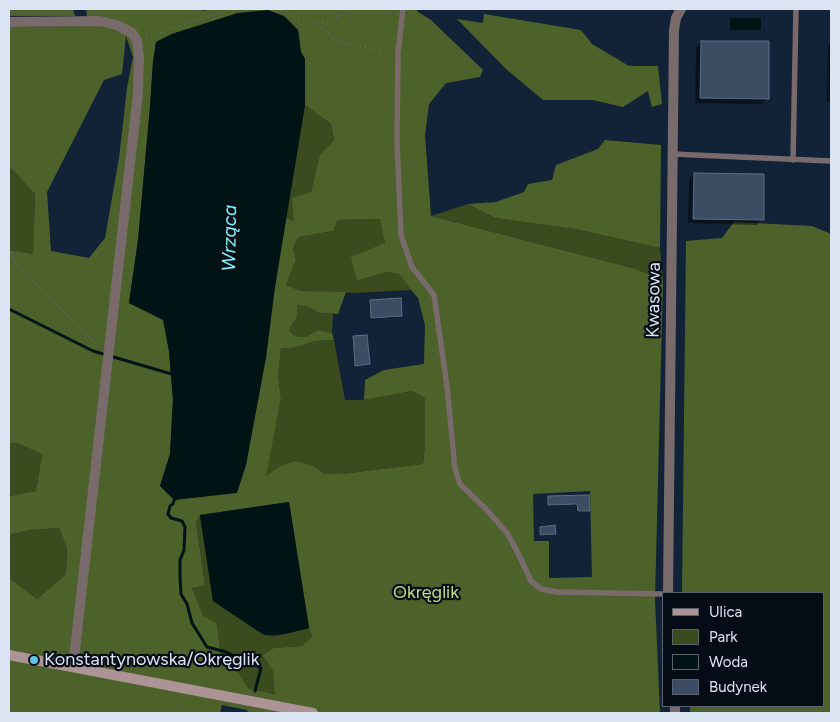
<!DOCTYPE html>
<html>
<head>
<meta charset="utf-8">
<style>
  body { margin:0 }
  #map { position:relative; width:840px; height:722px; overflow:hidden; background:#132337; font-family:Figtree,sans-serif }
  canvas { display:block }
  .frame { position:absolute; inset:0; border:10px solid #dae4f2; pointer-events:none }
  .legend { position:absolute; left:662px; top:592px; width:162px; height:115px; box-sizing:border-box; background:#060c15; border:1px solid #5b626d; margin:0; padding:6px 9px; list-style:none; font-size:15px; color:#dae4f2 }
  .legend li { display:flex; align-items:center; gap:10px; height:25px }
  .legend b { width:25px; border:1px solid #5b626d }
</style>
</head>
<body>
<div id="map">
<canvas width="840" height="722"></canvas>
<div class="frame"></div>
<ul class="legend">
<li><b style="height:6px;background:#ac9395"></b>Ulica</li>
<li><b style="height:14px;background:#3a4b1e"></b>Park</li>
<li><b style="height:14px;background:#001415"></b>Woda</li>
<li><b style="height:14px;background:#3c4d63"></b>Budynek</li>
</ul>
</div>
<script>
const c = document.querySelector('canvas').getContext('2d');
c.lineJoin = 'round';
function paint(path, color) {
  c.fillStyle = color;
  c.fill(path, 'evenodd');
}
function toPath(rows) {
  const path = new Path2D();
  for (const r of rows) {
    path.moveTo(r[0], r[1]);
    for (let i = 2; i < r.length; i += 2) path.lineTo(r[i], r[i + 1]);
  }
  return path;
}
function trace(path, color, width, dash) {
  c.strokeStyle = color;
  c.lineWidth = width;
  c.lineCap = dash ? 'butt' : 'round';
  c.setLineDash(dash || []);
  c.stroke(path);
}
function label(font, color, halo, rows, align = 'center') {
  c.font = font + ' Figtree,sans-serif';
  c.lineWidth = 4.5;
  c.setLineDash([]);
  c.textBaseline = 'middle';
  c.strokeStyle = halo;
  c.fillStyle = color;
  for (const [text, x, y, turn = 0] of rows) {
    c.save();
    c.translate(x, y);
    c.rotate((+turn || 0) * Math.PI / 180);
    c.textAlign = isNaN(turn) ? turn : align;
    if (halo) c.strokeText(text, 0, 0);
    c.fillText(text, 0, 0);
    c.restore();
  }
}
paint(toPath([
  [305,105,331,124,334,140,320,154,311,192,294,221,286,218],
  [9,166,35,194,33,254,9,250],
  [468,204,495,218,575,229,660,248,663,280,636,269,431,216],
  [381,219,385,243,358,281,386,272,399,274,411,290,355,293,301,291,286,285,296,260,293,248,298,237,333,231,338,220],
  [297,305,309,307,319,313,333,314,332,333,318,330,305,337,295,336,289,330,297,317],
  [334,340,345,400,364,400,412,391,425,398,425,446,423,464,341,474,325,474,313,466,265,476,281,398,278,376,281,348,293,348,316,341],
  [9,443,16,443,42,454,36,491,10,496,9,497],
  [200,515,213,601,264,635,276,636,309,628,312,638,302,646,274,648,273,671,276,694,249,689,237,670,221,658,217,623,203,617,192,588,205,584,196,522],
  [59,528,67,549,66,574,37,599,9,578,9,535,30,530]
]), '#3a4b1e');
paint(toPath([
  [9,9,73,9,75,16,9,16],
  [86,9,202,9,203,11,211,9,416,9,418,12,431,20,483,70,480,77,446,83,429,104,425,135,431,216,636,269,663,280,655,599,660,713,248,713,247,710,222,705,220,713,9,713,9,578,37,599,66,574,67,549,59,528,30,530,9,535,9,497,10,496,36,491,42,454,16,443,9,443,9,250,33,254,35,194,9,166,9,27,88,26],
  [238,13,284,16,298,30,301,52,305,59,305,105,331,124,334,140,320,154,311,192,292,198,294,221,286,218,246,465,242,475,160,486,170,454,173,400,169,351,163,319,129,303,138,240,150,107,153,62,156,42,172,34],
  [126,36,133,57,127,88,119,158,105,238,89,258,51,251,47,192,104,80,122,74],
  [380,219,385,243,351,257,357,281,386,272,399,274,411,290,418,298,425,325,424,364,384,370,365,380,364,400,412,391,425,398,425,446,423,464,341,474,325,474,313,466,295,461,279,467,266,476,281,398,278,376,281,348,293,348,316,341,334,340,332,333,318,330,305,337,295,336,289,330,297,317,297,305,309,307,319,313,338,314,346,292,301,291,286,285,296,260,293,248,298,237,333,231,338,220],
  [590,491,592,577,549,578,549,541,534,541,533,494],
  [289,502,309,628,312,637,302,646,274,648,263,655,273,671,275,694,249,689,237,670,221,658,217,623,203,616,192,588,205,585,196,522,200,515],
  [484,14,581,30,592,44,629,66,658,66,662,104,652,107,648,91,623,107,593,100,543,100,506,69,457,19,483,23],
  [605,140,661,145,660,248,575,229,495,218,468,204,496,202,524,192,528,184,552,180,556,165,598,149],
  [734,222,812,226,831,234,831,713,690,713,690,706,824,706,824,593,682,593,686,241,722,238]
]), '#4d622b');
paint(toPath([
  [268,10,284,16,298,30,301,52,305,59,305,105,275,287,266,358,246,465,237,493,174,500,160,486,170,454,173,400,169,351,163,320,129,303,138,240,150,107,153,62,156,42,172,34,238,13],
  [730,18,761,18,761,30,730,30],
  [289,502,309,628,285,634,267,635,261,633,213,601,200,515]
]), '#001415');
paint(toPath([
  [701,42,767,98,762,104,695,103,696,47],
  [831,42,831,102,827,102,828,46],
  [694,174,762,219,757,225,688,223,689,180],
  [370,301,401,315,399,317,370,319,369,303],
  [366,336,369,364,368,365,354,366,352,339,353,338],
  [588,496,588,510,587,512,577,512,576,505,548,506,548,499,549,497],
  [540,528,554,534,553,535,539,536,539,529]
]), '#0007');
trace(toPath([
  [9,309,93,351,175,375],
  [177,498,174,500,173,504,170,506,168,514,171,518,182,521,185,527,184,550,180,560,180,577,181,594,187,604,192,623,207,647,226,652,261,668,255,691]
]), '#001415', 3);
const building = toPath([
  [701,41,769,41,769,99,700,98,701,41],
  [694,173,764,174,764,220,693,219,694,173],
  [401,298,402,316,371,318,370,300,401,298],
  [367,335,370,364,355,366,353,336,367,335],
  [589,495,590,511,578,511,577,504,548,505,548,496,589,495],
  [555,525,556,534,540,535,540,527,555,525]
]);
paint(building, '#3c4d63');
trace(building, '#5b6e85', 1);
trace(toPath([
  [275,9,286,12,312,23,317,24,331,20,353,9],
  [317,24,338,42,390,51],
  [146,38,197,20,238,9],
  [9,248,15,263,76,325,98,345]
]), '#5c6a7c', 2, [1, 4]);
trace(toPath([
  [403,9,398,53,397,142,401,235,412,267,434,295,447,386,455,469,460,484,486,509,507,533,518,553,531,581,541,589,557,592,664,594],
  [672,154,831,161],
  [793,160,796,9]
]), '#796a6b', 5.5);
trace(toPath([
  [9,22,100,21,117,25,132,33,137,41,139,57,138,93,73,667]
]), '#796a6b', 10);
trace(toPath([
  [668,593,674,30,676,18,681,9],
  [675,706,675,713]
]), '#796a6b', 10);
trace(toPath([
  [9,655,313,713]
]), '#ac9395', 10);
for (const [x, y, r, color] of [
  [34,660,5,"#5cc7e8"]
]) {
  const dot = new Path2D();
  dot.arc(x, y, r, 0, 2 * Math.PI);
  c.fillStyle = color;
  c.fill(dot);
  trace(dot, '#060c15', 2);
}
label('18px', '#dae4f2', '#060c15', [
  ["Kwasowa",654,300,-89]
]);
label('18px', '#bdde8b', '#060c15', [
  ["Okręglik",426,593]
]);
label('18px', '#dae4f2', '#060c15', [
  ["Konstantynowska/Okręglik",44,660]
], 'left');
label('italic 19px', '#76f7fc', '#060c15', [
  ["Wrząca",230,238,-89]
]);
</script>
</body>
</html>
